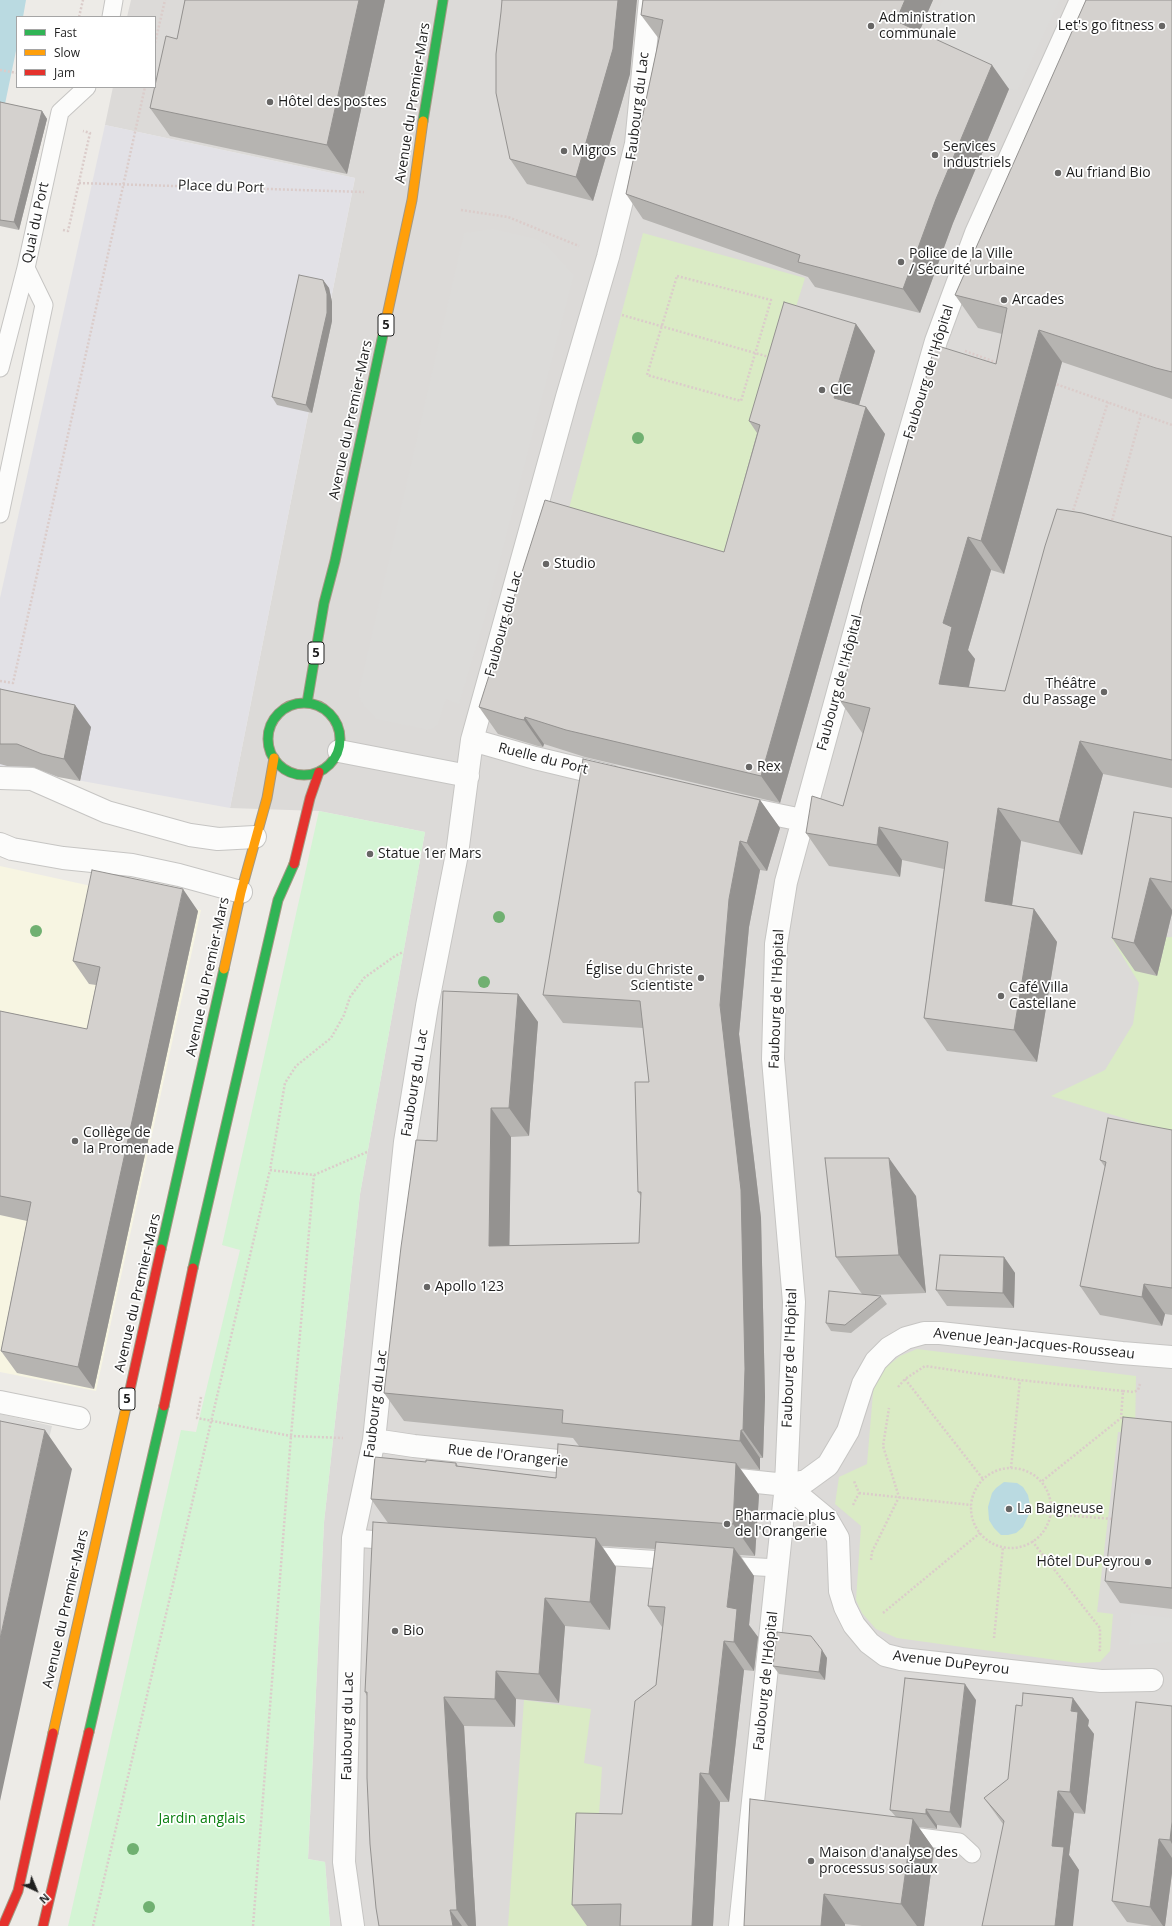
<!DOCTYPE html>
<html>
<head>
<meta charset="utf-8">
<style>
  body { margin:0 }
  #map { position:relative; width:1172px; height:1926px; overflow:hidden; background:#edebe7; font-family:"Open Sans",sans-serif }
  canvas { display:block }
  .legend { position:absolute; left:16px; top:16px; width:140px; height:72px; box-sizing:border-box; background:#fff; border:1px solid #a5a5a5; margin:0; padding:5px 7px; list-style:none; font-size:12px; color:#1f1f1f }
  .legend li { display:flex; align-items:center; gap:8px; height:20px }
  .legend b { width:20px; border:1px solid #a5a5a5 }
  .north { position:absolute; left:16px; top:1870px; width:40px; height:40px; -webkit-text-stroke:3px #fff; paint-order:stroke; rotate:136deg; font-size:11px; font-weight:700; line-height:16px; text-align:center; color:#1f1f1f }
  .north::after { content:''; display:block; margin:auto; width:14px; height:18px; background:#1f1f1f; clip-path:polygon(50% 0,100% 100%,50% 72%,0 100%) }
</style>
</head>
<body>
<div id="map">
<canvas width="1172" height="1926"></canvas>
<ul class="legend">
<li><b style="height:5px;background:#30b455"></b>Fast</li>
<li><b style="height:5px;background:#ff9f0a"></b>Slow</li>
<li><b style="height:5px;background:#e5322d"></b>Jam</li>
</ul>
<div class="north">N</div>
</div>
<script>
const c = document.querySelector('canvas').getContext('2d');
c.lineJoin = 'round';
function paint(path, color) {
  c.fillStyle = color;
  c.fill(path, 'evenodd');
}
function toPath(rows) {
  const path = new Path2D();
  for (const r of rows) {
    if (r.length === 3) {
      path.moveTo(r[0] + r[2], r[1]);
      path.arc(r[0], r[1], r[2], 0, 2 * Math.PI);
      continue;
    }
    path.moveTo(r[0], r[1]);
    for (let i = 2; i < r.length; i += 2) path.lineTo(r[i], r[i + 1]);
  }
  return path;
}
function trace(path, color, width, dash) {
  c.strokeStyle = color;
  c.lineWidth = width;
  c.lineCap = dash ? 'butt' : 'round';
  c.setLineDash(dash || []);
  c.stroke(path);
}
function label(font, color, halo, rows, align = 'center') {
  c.font = font + ' "Open Sans",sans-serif';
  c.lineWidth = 3.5;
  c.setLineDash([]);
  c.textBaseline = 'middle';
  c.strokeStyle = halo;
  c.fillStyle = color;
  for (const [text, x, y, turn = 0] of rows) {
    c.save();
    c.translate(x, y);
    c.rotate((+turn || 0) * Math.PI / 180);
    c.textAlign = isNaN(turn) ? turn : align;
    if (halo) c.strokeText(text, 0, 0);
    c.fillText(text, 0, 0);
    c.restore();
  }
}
paint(toPath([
  [131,0,1172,0,1172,1926,330,1926,325,1862,308,1859,324,1522,360,1194,425,832,319,811,230,808,355,178,105,125,113,87,155,87,155,17,127,17]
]), '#dcdad8');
paint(toPath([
  [0,866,201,910,96,1391,0,1372]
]), '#f7f5e2');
paint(toPath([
  [643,233,805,278,794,313,781,310,758,401,780,408,743,579,564,527],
  [1172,937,1172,1133,1051,1096,1105,1070,1133,1024,1139,983,1112,939],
  [917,1349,1136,1376,1135,1434,1118,1432,1097,1612,1113,1614,1110,1651,1100,1662,1078,1663,897,1638,876,1629,862,1613,856,1600,861,1526,835,1504,839,1477,867,1464,874,1381,885,1368,900,1356],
  [524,1700,591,1709,584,1763,602,1767,592,1926,508,1926]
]), '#daebc5');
paint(toPath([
  [319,811,425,832,360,1194,324,1522,308,1859,325,1862,330,1926,68,1926,181,1430,196,1432,240,1250,222,1245]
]), '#d4f4d4');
paint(toPath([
  [943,0,1060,0,1018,90,1009,89,919,49],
  [493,229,537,239,548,246,574,275,485,618,459,704,446,699,438,725,429,730,376,719,364,706,359,697,359,690,464,233],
  [0,1414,52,1426,46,1451,0,1441],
  [1131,1613,1172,1618,1172,1642,1129,1645]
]), '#dcdbd9');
paint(toPath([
  [105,125,355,178,230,808,0,766,0,598]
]), '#e2e1e6');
paint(toPath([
  [0,0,26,0,23,17,17,17,17,46,0,128],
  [1004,1482,1017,1483,1023,1487,1028,1495,1030,1505,1030,1512,1023,1527,1016,1533,1008,1535,1001,1535,994,1528,989,1520,988,1507,992,1493,996,1488]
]), '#badae1');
const lane = toPath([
  [111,17,114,0],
  [0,368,26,268,60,112,87,87],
  [0,514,44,305,26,268],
  [353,1538,394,1541],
  [586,1555,678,1561],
  [724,1565,778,1568],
  [904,1835,959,1842,972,1854]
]);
const street = toPath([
  [472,740,535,758,610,776],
  [339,751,468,776],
  [0,778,32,779,107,812,190,835,218,839,255,837],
  [739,807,802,820],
  [0,844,12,849,63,858,132,865,179,875,241,892],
  [0,1402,79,1418],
  [374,1440,414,1446,587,1464],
  [719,1478,786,1485,806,1481,828,1465,848,1431,863,1384,876,1361,889,1348,906,1338,924,1333,940,1333,1122,1353,1172,1357],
  [786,1485,827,1519,838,1538,840,1591,845,1607,854,1625,869,1643,885,1655,901,1659,1101,1681,1152,1680],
  [353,1926,344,1862,353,1538,374,1440,405,1142,427,1006,457,854,472,740,567,397,608,257,636,144,650,0],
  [740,1926,786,1485,794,1302,773,1059,776,944,786,882,898,473,936,341,976,233,1081,0]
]);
const fast = toPath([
  [423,121,443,0],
  [304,739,36],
  [307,703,324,603,335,561,385,325],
  [161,1249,224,969],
  [193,1268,278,900,294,864],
  [89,1732,164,1406]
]);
const slow = toPath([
  [385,325,412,200,423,121],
  [224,969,241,892,267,798,274,758],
  [53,1733,129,1394]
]);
const jam = toPath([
  [294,864,310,798,319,772],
  [129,1394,161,1249],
  [164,1406,193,1268],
  [3,1926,18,1891,53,1733],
  [43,1926,89,1732]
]);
trace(lane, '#c6c5c3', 19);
trace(street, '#c6c5c3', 24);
trace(fast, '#a39883', 11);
trace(slow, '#a39883', 11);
trace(jam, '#a39883', 11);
trace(toPath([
  [79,17,83,0],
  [155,43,165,0],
  [0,70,17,73],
  [79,183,364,192],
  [461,210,508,217,579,246],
  [63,230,68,231,90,133,83,131],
  [677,276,771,300,741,401,647,375,677,276],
  [622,315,769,357],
  [965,351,998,363],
  [1053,383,1172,425],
  [1072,514,1108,402],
  [1111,524,1141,415],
  [0,681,13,683,145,87],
  [367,1152,314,1175,270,1170,285,1083,296,1066,331,1038,344,1015,350,997,364,978,395,956,403,952],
  [905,1379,983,1479],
  [898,1387,905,1379,925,1366,1020,1380,1123,1391,1121,1418,1041,1482],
  [1123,1391,1134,1392,1138,1390,1140,1384],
  [201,1397,197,1418,291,1436,343,1438],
  [1011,1468,1020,1380],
  [1011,1508,40],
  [859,1493,971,1505],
  [853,1505,859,1493,854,1481],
  [1050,1514,1113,1519],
  [1032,1541,1100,1628,1100,1650,1098,1650],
  [871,1560,872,1552,899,1497,883,1446,889,1408],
  [883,1613,980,1533],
  [994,1638,1003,1547],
  [93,1926,270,1170],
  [253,1926,291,1436,314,1175]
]), '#dbccca', 2.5, [2, 2]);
trace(lane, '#fcfcfb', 17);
trace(street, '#fcfcfb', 22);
trace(fast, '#30b455', 9);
trace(slow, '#ff9f0a', 9);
trace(jam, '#e5322d', 9);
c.fillStyle = '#70b071';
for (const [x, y] of [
  [638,438],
  [499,917],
  [36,931],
  [484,982],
  [133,1849],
  [149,1907]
]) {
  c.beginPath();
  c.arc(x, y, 6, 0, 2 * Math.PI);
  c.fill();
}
paint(toPath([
  [185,0,385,0,347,174,170,136,150,108,177,39],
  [643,0,933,0,919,32,1009,89,953,223,920,313,815,287,808,277,643,219,626,194,659,39,641,15],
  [1172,0,1172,399,1062,362,1004,574,991,570,968,650,975,659,969,687,1005,691,1172,537,1172,788,1103,774,1082,855,1021,841,1012,905,1034,909,1057,942,1037,1062,947,1051,924,1018,944,869,902,860,900,877,829,866,806,833,843,806,863,734,840,701,996,364,1002,334,978,328,955,295],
  [501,12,630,74,593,201,527,184,510,159],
  [0,102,42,111,47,119,19,230,0,226],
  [323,280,329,288,332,302,332,321,312,413,277,405,272,397],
  [856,324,875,351,859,405,866,407,885,434,780,803,585,757,544,744,543,747,538,746,498,734,479,707,724,552,757,433,749,421],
  [0,689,91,727,80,781,58,777,33,767,7,766,0,764],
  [760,800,780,828,767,871,760,870,749,927,739,1034,761,1218,765,1397,763,1458,760,1458,760,1470,740,1468,759,1495,755,1556,740,1555,754,1576,749,1625,758,1637,754,1671,744,1670,729,1802,720,1802,713,1926,587,1926,572,1905,622,1814,656,1685,662,1627,648,1606,655,1549,602,1546,616,1567,610,1630,565,1626,559,1703,516,1699,515,1727,464,1726,476,1926,379,1926,367,1696,365,1692,388,1523,371,1499,426,1462,456,1463,458,1466,556,1478,579,1446,573,1438,404,1421,384,1393,437,1141,518,994,538,1022,529,1136,511,1137,509,1246,639,1243,641,1196,638,1192,649,1082,643,1028,563,1023,543,995],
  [1172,818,1172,913,1157,976,1135,971,1112,938],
  [198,911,94,1389,17,1373,1,1351,27,1221,0,1215,0,1011,87,1029,96,985,89,984,73,961],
  [1172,1130,1172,1315,1165,1314,1162,1326,1100,1315,1080,1286,1105,1167,1100,1160],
  [916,1196,926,1293,873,1295,881,1296,887,1304,851,1333,831,1331,826,1323,862,1294,836,1257],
  [1004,1257,1015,1273,1014,1308,947,1306,936,1290],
  [1172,1422,1172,1609,1120,1603,1105,1581],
  [822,1650,827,1658,825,1680,779,1674,773,1666],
  [976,1700,961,1828,937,1825,937,1829,918,1827,934,1849,924,1926,862,1926,845,1924,845,1926,744,1926,896,1817,890,1810],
  [1172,1706,1172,1873,1165,1926,1152,1926,1127,1922,1112,1901],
  [1089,1720,1088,1726,1094,1734,1085,1814,1074,1813,1069,1855,1079,1870,1003,1824,984,1798]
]), '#b6b4b1');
paint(toPath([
  [359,0,385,0,347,174,327,145],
  [618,0,637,0,630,74,593,201,576,177],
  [905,0,933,0,913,46,896,21],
  [992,65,1009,89,953,223,920,313,903,289,936,199],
  [42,111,47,119,19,230,14,222],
  [323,280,329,288,332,302,332,321,312,413,306,405],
  [856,324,875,351,853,425,834,398],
  [1039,330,1062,362,1004,574,981,541],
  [866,407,885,434,780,803,761,776],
  [968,537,991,570,968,650,975,659,962,717,939,684,943,623],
  [75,705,91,727,80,781,64,759],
  [525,717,544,744,543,747,524,720],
  [1080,741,1103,774,1082,855,1059,822],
  [760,800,780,828,767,871,747,843],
  [998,808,1021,841,1008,934,985,901],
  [879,827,902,860,900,877,877,845],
  [740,841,760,870,749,927,739,1034,761,1218,765,1397,763,1458,743,1430,720,1005,729,899],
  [1150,878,1172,910,1172,913,1157,976,1134,943],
  [183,889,198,911,94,1389,78,1367],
  [1034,909,1057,942,1037,1062,1014,1030],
  [518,994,538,1022,529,1136,509,1108],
  [491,1108,511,1137,509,1275,489,1246],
  [889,1158,916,1196,926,1293,899,1255],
  [1004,1257,1015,1273,1014,1308,1003,1293],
  [1144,1284,1165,1314,1162,1326,1142,1297],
  [45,1430,72,1469,0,1801,0,1639],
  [741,1430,760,1458,760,1470,740,1441],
  [736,1463,759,1495,755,1556,733,1524],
  [596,1538,616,1567,610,1630,590,1602],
  [734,1548,754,1576,749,1625,758,1637,754,1671,734,1642,727,1607],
  [545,1598,565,1626,559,1703,539,1674],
  [724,1641,744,1670,729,1802,709,1774],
  [822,1650,827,1658,825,1680,819,1672],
  [496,1671,516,1699,515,1727,495,1699],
  [965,1684,976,1700,961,1828,950,1812],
  [444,1697,464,1726,476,1926,468,1926,457,1910],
  [1073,1698,1089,1720,1088,1726,1094,1734,1085,1814,1070,1792,1071,1711],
  [700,1773,720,1802,713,1926,692,1926],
  [1058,1791,1074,1813,1069,1855,1079,1870,1073,1926,1055,1926,1052,1846],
  [926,1809,937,1825,937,1829,926,1814],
  [913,1819,934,1849,924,1926,917,1926,901,1904],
  [1172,1822,1172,1844,1170,1840],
  [1159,1839,1172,1858,1172,1873,1165,1926,1163,1926,1150,1907],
  [824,1894,845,1924,845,1926,821,1926],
  [450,1910,462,1926,453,1926]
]), '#949290');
const building = toPath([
  [185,0,359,0,327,145,150,108,166,36,177,39,185,0],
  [502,0,618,0,613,49,576,177,510,159,496,93,496,54,501,12,502,0],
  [643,0,905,0,896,21,992,65,936,199,903,289,798,262,800,255,626,194,663,20,641,15,643,0],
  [1086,0,1172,0,1172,372,1156,368,1039,330,981,541,968,537,943,623,952,627,939,684,1005,691,1045,546,1057,509,1082,513,1172,537,1172,760,1080,741,1059,822,998,808,985,901,1034,909,1014,1030,924,1018,948,842,879,827,877,845,806,833,812,796,843,806,870,708,840,701,862,605,935,345,996,364,1007,308,955,295,1086,0],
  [0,102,42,111,14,222,0,220,0,102],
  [299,275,323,280,327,294,327,313,306,405,272,397,299,275],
  [784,302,856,324,834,398,866,407,761,776,566,730,525,717,524,720,519,719,479,707,545,500,724,552,760,425,749,421,784,302],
  [0,689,75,705,64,759,42,754,17,744,0,744,0,689],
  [583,759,760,800,747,843,740,841,729,899,720,1005,741,1190,745,1369,743,1430,741,1430,740,1441,562,1423,563,1410,384,1393,401,1247,416,1140,437,1141,443,991,518,994,509,1108,491,1108,489,1246,639,1243,641,1192,638,1192,635,1082,649,1082,640,1001,543,995,583,759],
  [1134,812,1172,818,1172,882,1150,878,1134,943,1112,938,1134,812],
  [92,870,183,889,78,1367,1,1351,31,1202,0,1196,0,1011,87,1029,100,967,73,961,92,870],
  [1108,1118,1172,1130,1172,1288,1144,1284,1142,1297,1080,1286,1106,1162,1100,1160,1108,1118],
  [825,1158,889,1158,899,1255,836,1257,825,1158],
  [940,1255,1004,1257,1003,1293,936,1290,940,1255],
  [829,1291,881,1296,845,1325,826,1323,829,1291],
  [1123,1417,1172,1422,1172,1588,1105,1581,1123,1417],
  [0,1421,45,1430,0,1639,0,1421],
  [558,1444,736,1463,733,1524,371,1499,375,1457,426,1462,426,1460,456,1463,456,1466,556,1478,558,1444],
  [373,1522,596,1538,590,1602,545,1598,539,1674,496,1671,495,1699,444,1697,457,1910,450,1910,453,1926,379,1926,376,1908,370,1844,367,1778,367,1692,365,1692,373,1522],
  [656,1542,734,1548,727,1607,737,1609,734,1642,724,1641,709,1774,700,1773,692,1926,620,1926,621,1904,572,1905,576,1813,622,1814,635,1701,656,1685,665,1607,648,1606,656,1542],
  [777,1632,811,1636,822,1650,819,1672,773,1666,777,1632],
  [905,1678,965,1684,950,1812,926,1809,926,1814,890,1810,905,1678],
  [1023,1693,1073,1698,1071,1711,1078,1712,1070,1792,1058,1791,1052,1846,1064,1847,1055,1926,982,1926,1004,1821,984,1798,1008,1779,1016,1705,1022,1706,1023,1693],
  [1136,1702,1172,1706,1172,1822,1170,1840,1159,1839,1150,1907,1112,1901,1136,1702],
  [750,1799,913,1819,901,1904,824,1894,821,1926,744,1926,750,1799]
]);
paint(building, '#d4d1ce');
trace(building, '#949290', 1);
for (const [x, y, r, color] of [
  [871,26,4,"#676665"],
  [1162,26,4,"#676665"],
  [270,102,4,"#676665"],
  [564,151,4,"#676665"],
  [935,155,4,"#676665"],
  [1058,173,4,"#676665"],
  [901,262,4,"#676665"],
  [1004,300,4,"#676665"],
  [822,390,4,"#676665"],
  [546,564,4,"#676665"],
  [1104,692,4,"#676665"],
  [749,767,4,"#676665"],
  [370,854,4,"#676665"],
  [701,978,4,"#676665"],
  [1001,996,4,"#676665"],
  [75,1141,4,"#676665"],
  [427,1287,4,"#676665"],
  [1009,1509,4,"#676665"],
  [727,1524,4,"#676665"],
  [1148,1562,4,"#676665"],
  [395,1631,4,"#676665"],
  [811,1861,4,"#676665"]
]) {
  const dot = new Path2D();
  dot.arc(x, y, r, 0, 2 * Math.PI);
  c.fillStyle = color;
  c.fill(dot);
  trace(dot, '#fff', 1.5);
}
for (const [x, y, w] of [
  [386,325,16],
  [316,653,16],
  [127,1399,16]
]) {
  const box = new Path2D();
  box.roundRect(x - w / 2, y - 11, w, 22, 3);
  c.fillStyle = '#fff';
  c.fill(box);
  trace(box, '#1f1f1f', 1);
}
label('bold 13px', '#1f1f1f', null, [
  ["5",386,325],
  ["5",316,653],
  ["5",127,1399]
]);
label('14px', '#1f1f1f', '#fff', [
  ["Administration",879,18],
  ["communale",879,34],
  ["Let's go fitness",1154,26,"right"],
  ["Hôtel des postes",278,102],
  ["Services",943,147],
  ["industriels",943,163],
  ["Migros",572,151],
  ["Au friand Bio",1066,173],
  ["Police de la Ville",909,254],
  ["/ Sécurité urbaine",909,270],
  ["Arcades",1012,300],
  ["CIC",830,390],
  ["Studio",554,564],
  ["Théâtre",1096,684,"right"],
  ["du Passage",1096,700,"right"],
  ["Rex",757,767],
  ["Statue 1er Mars",378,854],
  ["Église du Christe",693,970,"right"],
  ["Scientiste",693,986,"right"],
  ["Café Villa",1009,988],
  ["Castellane",1009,1004],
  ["Collège de",83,1133],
  ["la Promenade",83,1149],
  ["Apollo 123",435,1287],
  ["La Baigneuse",1017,1509],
  ["Pharmacie plus",735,1516],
  ["de l'Orangerie",735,1532],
  ["Hôtel DuPeyrou",1140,1562,"right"],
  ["Bio",403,1631],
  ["Maison d'analyse des",819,1853],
  ["processus sociaux",819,1869]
], 'left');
label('14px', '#1f1f1f', '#fff', [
  ["Avenue du Premier-Mars",413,103,-81],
  ["Faubourg du Lac",638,106,-83],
  ["Place du Port",221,187,2],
  ["Quai du Port",36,223,-78],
  ["Faubourg de l'Hôpital",929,372,-73],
  ["Avenue du Premier-Mars",351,420,-78],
  ["Faubourg du Lac",504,624,-75],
  ["Faubourg de l'Hôpital",840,683,-75],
  ["Ruelle du Port",543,759,14],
  ["Avenue du Premier-Mars",208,977,-78],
  ["Faubourg de l'Hôpital",777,999,-88],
  ["Faubourg du Lac",415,1083,-81],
  ["Avenue du Premier-Mars",138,1293,-77],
  ["Avenue Jean-Jacques-Rousseau",1034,1344,6],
  ["Faubourg de l'Hôpital",790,1358,-88],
  ["Faubourg du Lac",376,1404,-83],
  ["Rue de l'Orangerie",508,1456,6],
  ["Avenue du Premier-Mars",66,1609,-77],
  ["Avenue DuPeyrou",951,1663,7],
  ["Faubourg de l'Hôpital",766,1681,-84],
  ["Faubourg du Lac",348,1726,-89]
]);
label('14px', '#098010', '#fff', [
  ["Jardin anglais",202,1819]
]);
</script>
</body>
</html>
